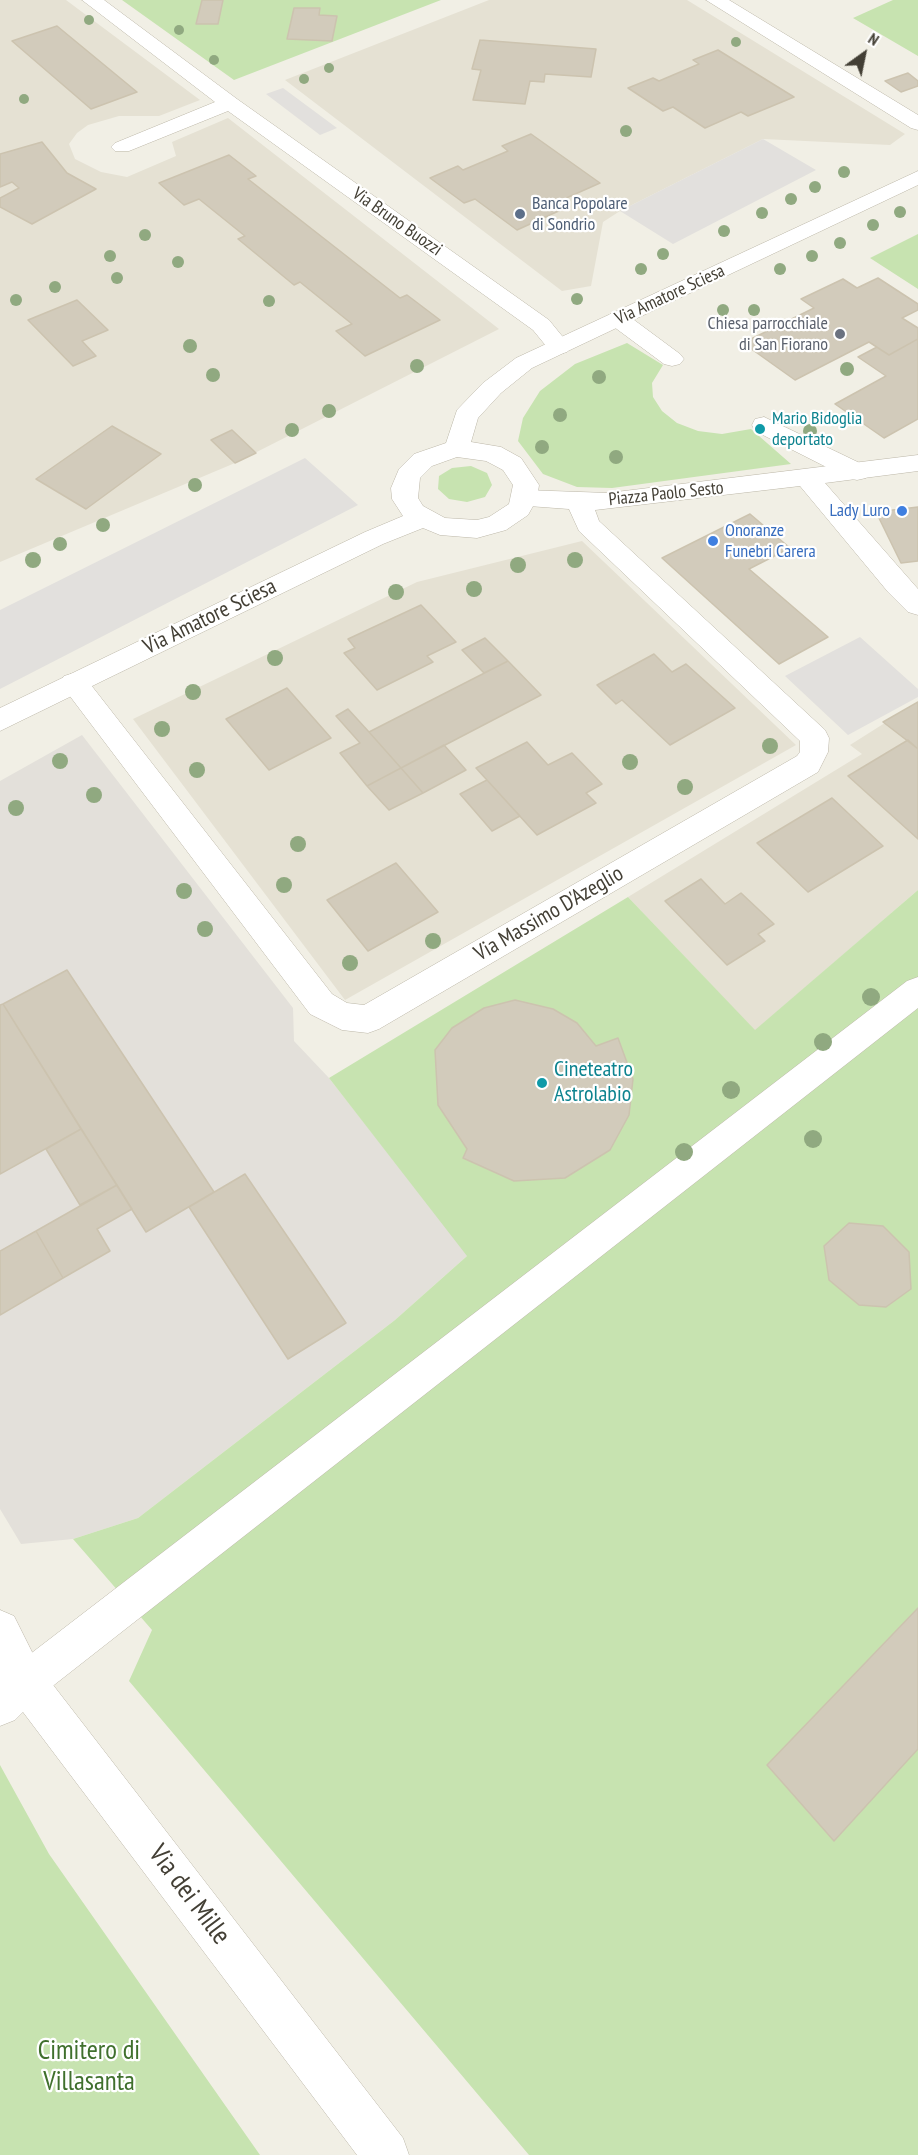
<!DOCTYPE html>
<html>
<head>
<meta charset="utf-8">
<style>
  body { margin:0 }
  #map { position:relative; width:918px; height:2155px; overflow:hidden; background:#f1efe5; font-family:"PT Sans Narrow",sans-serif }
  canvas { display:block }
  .north { position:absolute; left:834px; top:24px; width:60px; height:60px; -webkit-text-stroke:4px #fff; paint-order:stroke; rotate:33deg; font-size:16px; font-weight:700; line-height:24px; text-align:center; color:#433f35 }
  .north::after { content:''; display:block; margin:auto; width:21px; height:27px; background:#433f35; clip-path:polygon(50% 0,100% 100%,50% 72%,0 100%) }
</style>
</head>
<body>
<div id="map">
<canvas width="918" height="2155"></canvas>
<div class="north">N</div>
</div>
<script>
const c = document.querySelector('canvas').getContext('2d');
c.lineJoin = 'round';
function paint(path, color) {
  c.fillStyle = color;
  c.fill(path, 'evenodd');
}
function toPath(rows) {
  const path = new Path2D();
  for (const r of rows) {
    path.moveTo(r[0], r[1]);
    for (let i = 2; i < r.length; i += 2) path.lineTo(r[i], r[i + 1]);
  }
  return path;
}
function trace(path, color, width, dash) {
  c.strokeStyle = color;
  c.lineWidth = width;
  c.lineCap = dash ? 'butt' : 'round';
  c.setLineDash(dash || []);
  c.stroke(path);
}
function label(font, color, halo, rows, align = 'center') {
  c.font = font + ' "PT Sans Narrow",sans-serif';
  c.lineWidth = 4.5;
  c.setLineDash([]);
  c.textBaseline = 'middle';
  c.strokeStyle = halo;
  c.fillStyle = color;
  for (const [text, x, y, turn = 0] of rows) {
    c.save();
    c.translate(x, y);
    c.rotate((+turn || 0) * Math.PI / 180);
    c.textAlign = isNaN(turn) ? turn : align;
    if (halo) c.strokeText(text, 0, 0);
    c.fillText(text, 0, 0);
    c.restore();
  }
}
paint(toPath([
  [0,0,66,0,200,100,159,116,119,116,88,125,77,133,69,144,75,159,101,172,127,177,176,156,172,142,228,118,499,329,235,463,0,562],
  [489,0,687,0,905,134,890,145,763,139,620,211,603,222,591,286,562,291,285,80],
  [582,541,796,745,345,1000,133,719,417,582],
  [918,702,918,890,755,1031,628,897,862,754,850,745]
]), '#e5e1d3');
paint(toPath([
  [82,735,293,1008,294,1041,329,1078,468,1255,395,1320,138,1518,73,1539,21,1544,0,1509,0,781]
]), '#e3e0da');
paint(toPath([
  [122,0,441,0,234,80],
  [893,0,918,0,918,56,853,18],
  [918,234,918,289,870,258],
  [627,343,663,365,652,383,653,397,662,411,677,423,698,431,722,434,751,429,791,464,612,488,577,487,543,474,518,441,523,418,540,391,575,364],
  [471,466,487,473,492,485,485,497,467,502,449,499,438,489,439,476,452,468],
  [918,890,918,2155,529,2155,129,1681,152,1630,73,1539,138,1518,395,1320,467,1256,329,1078,628,897,755,1030],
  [0,1765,49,1854,260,2155,0,2155]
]), '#c7e3b0');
paint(toPath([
  [283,88,337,128,320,135,266,94],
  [763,139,816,170,673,244,620,211],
  [305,458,358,505,0,689,0,610],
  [860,637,918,689,918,697,848,735,785,676]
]), '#e2e0dd');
const building = toPath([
  [202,0,223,0,218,24,196,24,202,0],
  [294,8,320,8,319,15,337,16,332,41,287,39,294,8],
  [57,26,137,92,91,109,12,41,57,26],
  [480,40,596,49,591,77,545,74,544,82,530,81,525,104,473,100,481,70,472,69,480,40],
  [718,50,794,97,748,116,741,112,705,128,673,107,663,111,628,88,653,78,659,81,699,64,693,60,718,50],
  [908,73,918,81,918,86,901,92,885,81,908,73],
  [531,134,600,183,555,203,563,209,517,230,475,199,464,203,430,178,458,166,463,170,508,151,502,146,531,134],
  [42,142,67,173,96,189,32,224,0,207,0,198,19,188,12,182,0,187,0,154,42,142],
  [229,155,256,176,248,179,400,298,407,295,440,320,365,356,336,331,352,324,300,282,294,285,238,239,245,236,199,199,184,205,159,183,229,155],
  [878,278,918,304,918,310,902,318,918,328,918,339,889,355,869,342,795,380,743,343,814,308,801,299,843,279,857,288,878,278],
  [77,300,108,330,82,341,96,356,73,366,28,320,77,300],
  [918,339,918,419,884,438,835,404,886,376,858,357,877,347,889,355,918,339],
  [112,426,161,454,86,509,36,479,112,426],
  [232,430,256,453,235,463,211,440,232,430],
  [918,507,918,561,901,563,876,512,918,507],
  [750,514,790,548,749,569,828,637,779,664,662,558,750,514],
  [421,605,456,642,427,656,433,662,377,690,344,653,355,648,348,639,421,605],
  [485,638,508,661,484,673,462,650,485,638],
  [654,654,672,672,686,664,735,708,670,745,622,700,616,704,597,685,654,654],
  [508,661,541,695,401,768,369,732,508,661],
  [287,688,331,738,269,770,226,719,287,688],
  [918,702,918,749,883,722,918,702],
  [348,709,369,732,401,768,367,786,340,753,360,743,336,716,348,709],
  [908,740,918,749,918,839,848,776,908,740],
  [527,742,548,765,572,753,602,784,586,793,596,803,537,835,476,768,527,742],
  [444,745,466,770,423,793,401,768,444,745],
  [401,768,423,793,389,810,367,786,401,768],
  [487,780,520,816,492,831,460,794,487,780],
  [832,798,883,846,808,892,757,843,832,798],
  [396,863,438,912,368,951,327,900,396,863],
  [701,879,725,904,741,893,774,924,758,934,765,941,727,965,665,901,701,879],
  [67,970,214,1192,146,1232,3,1004,67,970],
  [515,1000,553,1009,577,1023,596,1046,618,1038,633,1079,629,1115,610,1150,565,1178,514,1181,463,1158,467,1149,438,1105,435,1050,452,1028,484,1008,515,1000],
  [3,1004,81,1129,0,1174,0,1005,3,1004],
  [81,1129,117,1185,80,1205,46,1149,81,1129],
  [245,1174,346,1323,288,1359,189,1207,245,1174],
  [117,1185,132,1209,97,1229,110,1251,63,1278,36,1231,117,1185],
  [849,1223,883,1226,909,1252,911,1289,886,1307,859,1305,829,1280,824,1246,849,1223],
  [36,1231,63,1278,0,1315,0,1251,36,1231],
  [918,1608,918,1749,834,1841,767,1765,918,1608]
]);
paint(building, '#d2cbbb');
trace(building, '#ccc3af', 1.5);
const pedestrian = toPath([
  [618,312,626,314,680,354,684,359,680,364,672,366,664,364,610,324,606,319,610,314,618,312],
  [764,417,866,466,870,472,866,478,857,480,848,478,755,431,752,425,755,419,764,417],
  [918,977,918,1008,40,1696,26,1702,12,1696,6,1682,12,1668,907,981,918,977]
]);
const minor = toPath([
  [82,0,104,0,237,99,549,320,571,347,567,352,559,354,551,352,533,330,228,111,129,151,115,151,111,147,115,143,215,102,82,0],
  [706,0,729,0,918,115,918,130,911,128,706,0],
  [918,455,918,471,825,483,918,589,918,615,908,612,888,592,800,486,595,510,599,521,825,730,829,738,828,752,818,772,379,1029,368,1033,342,1030,310,1014,60,683,64,676,74,673,84,676,332,994,347,1003,364,1005,797,756,800,752,800,741,579,531,569,509,515,505,511,499,515,493,524,490,608,493,918,455],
  [0,1610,14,1616,40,1668,403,2138,409,2155,357,2155,23,1712,15,1720,0,1726,0,1610]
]);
const tertiary = toPath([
  [918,171,918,185,532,368,501,393,478,418,471,442,501,447,521,458,539,485,537,499,528,515,506,530,477,538,440,535,423,528,383,544,0,731,0,708,365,532,403,516,392,499,391,488,399,469,414,454,446,443,457,410,483,383,516,358,918,171],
  [457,457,486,461,503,470,513,485,509,504,489,517,477,520,445,518,423,506,418,498,420,478,432,466,457,457]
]);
trace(pedestrian, '#bcb7a8', 1);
trace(minor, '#bcb7a8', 1);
trace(tertiary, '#bcb7a8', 1);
paint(pedestrian, '#fff');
paint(minor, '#fff');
paint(tertiary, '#fff');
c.fillStyle = '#90a980';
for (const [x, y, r] of [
  [89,20,5],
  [179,30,5],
  [736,42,5],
  [214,60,5],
  [329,68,5],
  [304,79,5],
  [24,99,5],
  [626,131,6],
  [844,172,6],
  [815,187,6],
  [791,199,6],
  [900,212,6],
  [762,213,6],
  [873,225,6],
  [724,231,6],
  [145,235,6],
  [840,243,6],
  [663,254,6],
  [110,256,6],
  [812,256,6],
  [178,262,6],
  [641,269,6],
  [780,269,6],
  [117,278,6],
  [55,287,6],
  [577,299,6],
  [16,300,6],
  [269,301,6],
  [723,310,6],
  [754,310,6],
  [190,346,7],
  [417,366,7],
  [847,369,7],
  [213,375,7],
  [599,377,7],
  [329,411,7],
  [560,415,7],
  [292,430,7],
  [810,431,7],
  [542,447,7],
  [616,457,7],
  [195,485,7],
  [103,525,7],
  [60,544,7],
  [33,560,8],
  [575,560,8],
  [518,565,8],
  [474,589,8],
  [396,592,8],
  [275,658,8],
  [193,692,8],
  [162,729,8],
  [770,746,8],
  [60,761,8],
  [630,762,8],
  [197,770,8],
  [685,787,8],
  [94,795,8],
  [16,808,8],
  [298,844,8],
  [284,885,8],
  [184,891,8],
  [205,929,8],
  [433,941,8],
  [350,963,8],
  [871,997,9],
  [823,1042,9],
  [731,1090,9],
  [813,1139,9],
  [684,1152,9]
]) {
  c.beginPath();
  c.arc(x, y, r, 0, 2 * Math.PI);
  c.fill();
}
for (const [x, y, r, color] of [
  [520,214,6,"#5c6f8a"],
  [840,334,6,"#6b7280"],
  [760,429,6,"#0f9aa8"],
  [902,511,6,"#3f7fe0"],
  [713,541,6,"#3f7fe0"],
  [542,1083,6,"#0f9aa8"]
]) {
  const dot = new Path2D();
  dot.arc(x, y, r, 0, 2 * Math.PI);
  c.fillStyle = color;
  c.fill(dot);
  trace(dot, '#fff', 2);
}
label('18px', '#4e5e75', '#fff', [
  ["Banca Popolare",532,204],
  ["di Sondrio",532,225]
], 'left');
label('18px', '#433f35', '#fff', [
  ["Via Bruno Buozzi",397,222,35],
  ["Via Amatore Sciesa",670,295,-25],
  ["Piazza Paolo Sesto",666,494,-6]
]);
label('18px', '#5b616d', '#fff', [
  ["Chiesa parrocchiale",828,324],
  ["di San Fiorano",828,345]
], 'right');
label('18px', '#0d838f', '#fff', [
  ["Mario Bidoglia",772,419],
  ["deportato",772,440]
], 'left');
label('18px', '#366cbe', '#fff', [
  ["Lady Luro",890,511],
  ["Onoranze",725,531,"left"],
  ["Funebri Carera",725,552,"left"]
], 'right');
label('22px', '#433f35', '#fff', [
  ["Via Amatore Sciesa",210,617,-26],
  ["Via Massimo D'Azeglio",549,914,-30]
]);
label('22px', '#0d838f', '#fff', [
  ["Cineteatro",554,1070],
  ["Astrolabio",554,1095]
], 'left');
label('27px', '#433f35', '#fff', [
  ["Via dei Mille",189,1895,53]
]);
label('27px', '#40702d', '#fff', [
  ["Cimitero di",89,2051],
  ["Villasanta",89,2082]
]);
</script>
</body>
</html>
